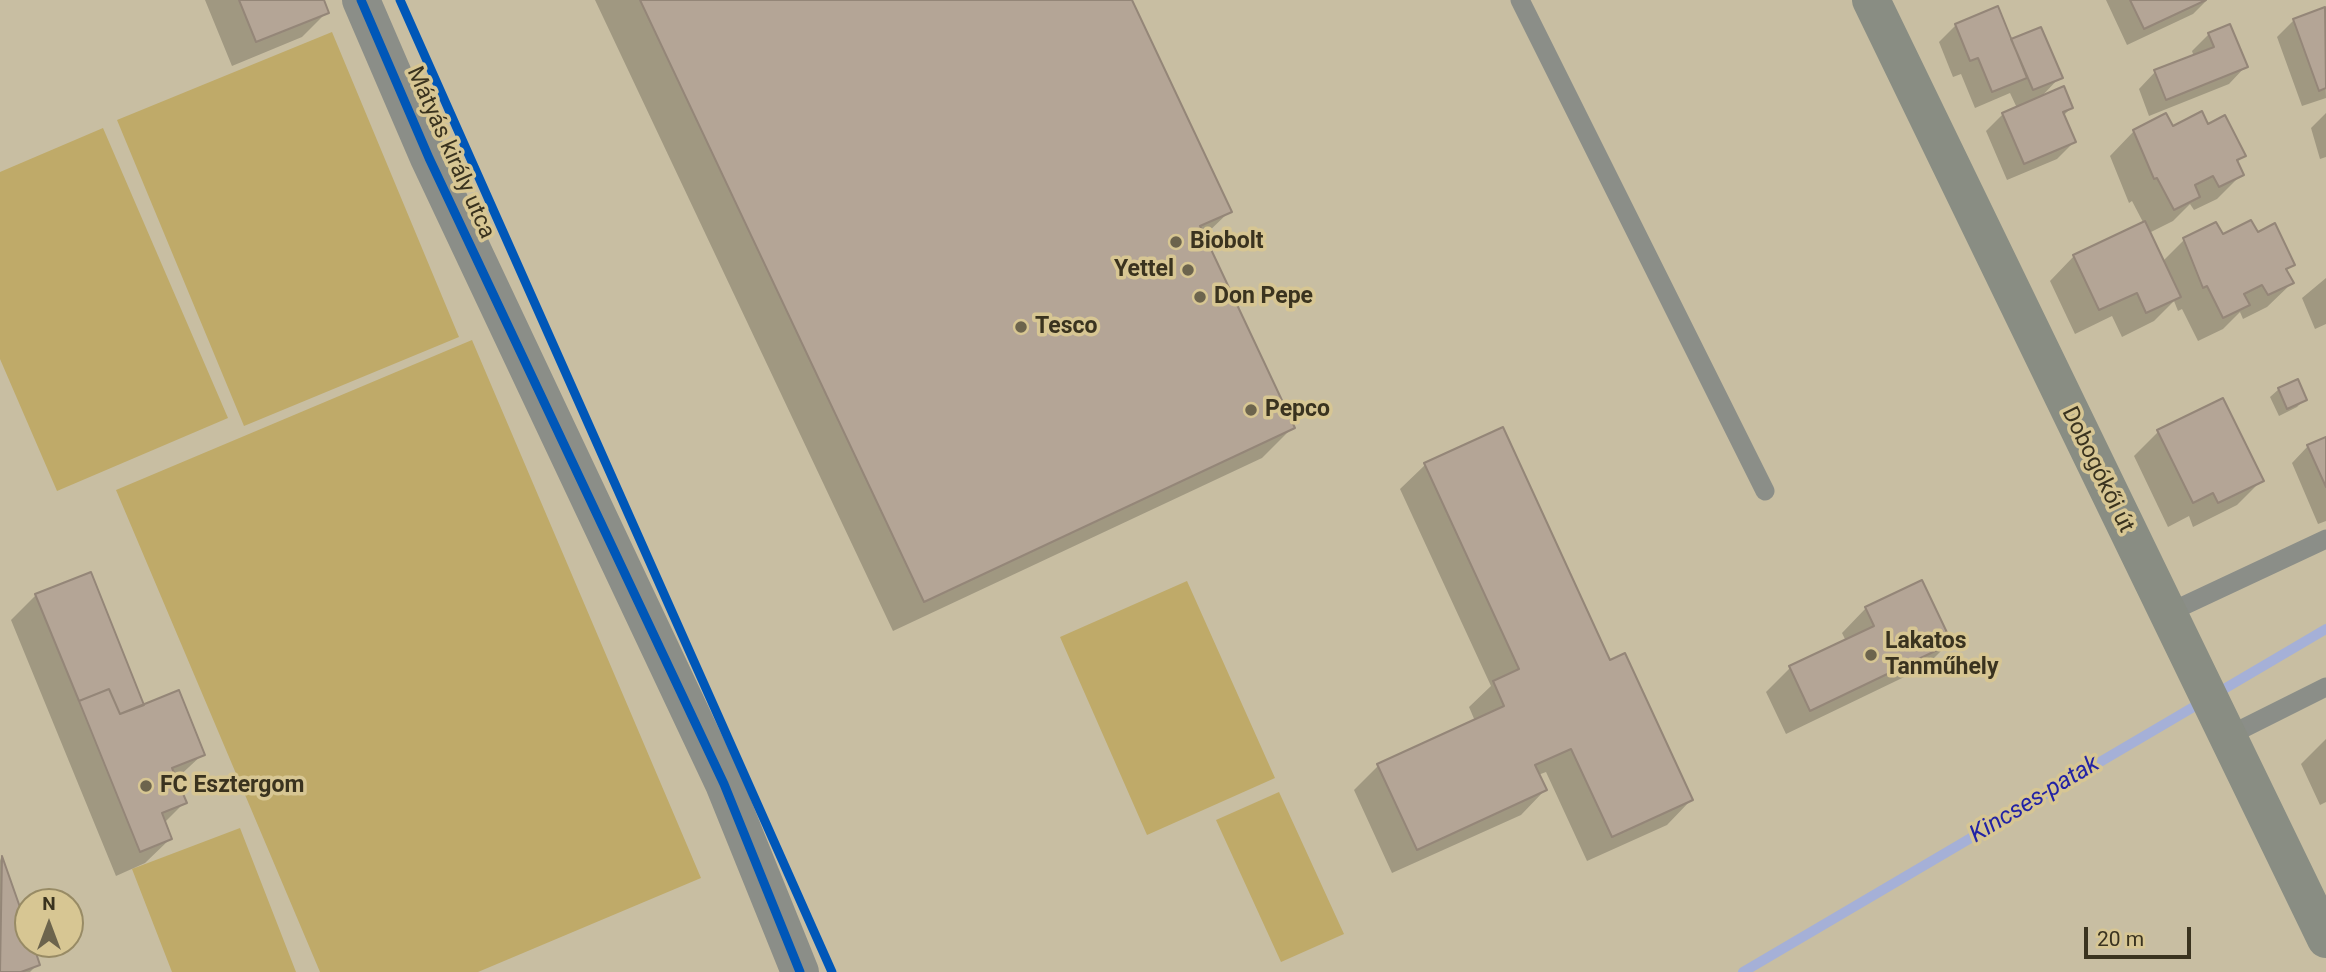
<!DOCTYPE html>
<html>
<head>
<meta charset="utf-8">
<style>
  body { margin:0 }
  #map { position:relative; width:2326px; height:972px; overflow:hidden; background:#c8bea2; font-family:Roboto,sans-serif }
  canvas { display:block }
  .north { position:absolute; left:14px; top:888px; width:70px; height:70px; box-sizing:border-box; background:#d7c693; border:2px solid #988b65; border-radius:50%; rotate:0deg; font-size:19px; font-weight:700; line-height:28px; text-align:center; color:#3a331f }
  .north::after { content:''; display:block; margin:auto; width:24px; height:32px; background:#6c644d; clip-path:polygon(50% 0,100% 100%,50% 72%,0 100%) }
  .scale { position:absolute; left:2084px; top:927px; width:107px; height:32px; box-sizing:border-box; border:4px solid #3a331f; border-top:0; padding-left:9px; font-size:21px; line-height:24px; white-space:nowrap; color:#3a331f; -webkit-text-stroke:5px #d7c693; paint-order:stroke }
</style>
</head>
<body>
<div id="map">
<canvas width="2326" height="972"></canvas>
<div class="north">N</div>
<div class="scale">20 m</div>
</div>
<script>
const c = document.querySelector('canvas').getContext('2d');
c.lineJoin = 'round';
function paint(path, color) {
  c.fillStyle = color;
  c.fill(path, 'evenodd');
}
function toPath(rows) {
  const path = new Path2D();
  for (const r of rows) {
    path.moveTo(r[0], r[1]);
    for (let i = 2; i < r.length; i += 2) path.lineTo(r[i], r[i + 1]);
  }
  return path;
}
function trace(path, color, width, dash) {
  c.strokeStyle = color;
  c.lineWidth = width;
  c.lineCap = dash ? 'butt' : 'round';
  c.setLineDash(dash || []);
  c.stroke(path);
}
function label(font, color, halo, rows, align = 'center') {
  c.font = font + ' Roboto,sans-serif';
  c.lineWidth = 7;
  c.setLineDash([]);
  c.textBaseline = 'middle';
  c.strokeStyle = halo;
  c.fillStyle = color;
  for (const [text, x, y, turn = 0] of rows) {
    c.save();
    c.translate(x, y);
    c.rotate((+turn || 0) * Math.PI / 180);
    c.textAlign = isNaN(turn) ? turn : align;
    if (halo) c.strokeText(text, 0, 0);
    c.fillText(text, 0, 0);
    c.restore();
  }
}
paint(toPath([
  [332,32,459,337,244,426,117,120],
  [103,128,228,418,57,491,0,359,0,172],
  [472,340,701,878,478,972,320,972,116,490],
  [1187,581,1275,778,1147,835,1060,637],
  [1279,792,1344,934,1281,962,1216,820],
  [240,828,296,972,172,972,132,869]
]), '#bfaa69');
paint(toPath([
  [205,0,322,0,327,12,302,37,232,66],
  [595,0,1130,0,1230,211,1203,237,1293,427,1262,458,893,631],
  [2106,0,2207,0,2193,14,2127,45],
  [1997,8,2010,41,2060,77,2040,98,2071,108,2063,116,2074,142,2057,159,2007,180,1986,131,2003,114,2017,108,2010,93,1975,108,1961,74,1953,77,1939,42,1956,25],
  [2324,10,2326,98,2302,106,2277,37,2294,20],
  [2209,34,2245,67,2229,84,2149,116,2139,89,2155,72,2194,57,2192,51],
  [2326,113,2326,157,2320,159,2311,128],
  [2207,126,2244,156,2236,163,2242,174,2217,199,2194,210,2190,204,2173,221,2149,233,2162,262,2184,240,2257,235,2293,264,2286,271,2292,283,2267,307,2243,319,2240,312,2223,329,2198,341,2182,309,2178,311,2174,301,2154,321,2122,337,2112,316,2075,334,2050,281,2074,256,2144,224,2132,201,2129,203,2110,156,2134,131],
  [2326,278,2326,324,2315,329,2302,298],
  [2279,389,2305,399,2297,407,2279,416,2270,397],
  [2158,432,2261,481,2237,505,2193,527,2189,516,2168,527,2134,456],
  [2326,438,2326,521,2318,524,2292,463,2308,446],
  [1425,465,1609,662,1691,800,1667,825,1587,861,1546,772,1538,775,1545,790,1521,815,1392,873,1354,790,1378,766,1475,721,1469,707,1491,686,1400,489],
  [36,595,143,707,203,754,175,780,185,802,164,823,170,839,145,863,116,876,11,620],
  [1866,608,1950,642,1925,667,1786,734,1766,692,1790,668,1846,641,1842,633],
  [2326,739,2326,802,2320,805,2301,764],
  [0,858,28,935,28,944,31,944,38,964,30,972,0,972]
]), '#0003');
trace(toPath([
  [1743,972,2326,629]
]), '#a5b0d7', 10);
const building = toPath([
  [239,0,324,0,329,13,256,42,239,0],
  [640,0,1132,0,1232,212,1200,226,1295,428,924,602,640,0],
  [2130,0,2206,0,2144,29,2130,0],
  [1998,6,2027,78,1992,92,1978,58,1970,61,1955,24,1998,6],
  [2325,7,2326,88,2319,91,2293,19,2325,7],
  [2230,24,2248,67,2166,100,2154,70,2214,47,2208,33,2230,24],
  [2041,27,2063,78,2033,90,2011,39,2041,27],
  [2064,86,2073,108,2063,112,2076,142,2024,164,2002,113,2064,86],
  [2202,111,2208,124,2225,115,2246,156,2237,160,2244,175,2219,187,2213,176,2195,185,2200,197,2174,210,2157,178,2154,179,2133,130,2166,113,2173,126,2202,111],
  [2251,220,2258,232,2275,223,2295,265,2286,269,2294,283,2268,295,2262,285,2244,294,2250,305,2223,318,2207,286,2203,288,2183,238,2216,222,2223,234,2251,220],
  [2145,221,2181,297,2146,313,2137,293,2099,310,2073,255,2145,221],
  [2298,379,2307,400,2287,409,2278,388,2298,379],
  [2223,398,2264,481,2218,503,2213,493,2193,503,2157,430,2223,398],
  [1503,427,1610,660,1625,653,1693,800,1612,837,1571,749,1535,765,1547,790,1417,850,1377,764,1504,706,1493,681,1519,669,1424,463,1503,427],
  [2326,437,2326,487,2307,445,2326,437],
  [91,572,144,705,120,714,109,689,79,701,35,594,91,572],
  [1922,580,1952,643,1810,711,1789,666,1874,626,1865,607,1922,580],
  [109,689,120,714,179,690,205,755,172,768,187,803,162,813,172,839,140,852,79,701,109,689],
  [2,856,28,930,28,944,33,944,40,965,21,972,0,972,2,856]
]);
paint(building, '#b4a596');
trace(building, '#948678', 2);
trace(toPath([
  [1520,0,1765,491],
  [2166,614,2326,539],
  [2226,737,2326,687]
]), '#8b8e88', 19);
trace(toPath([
  [361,0,429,158,724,784,800,972]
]), '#8b8e88', 38);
trace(toPath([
  [1871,0,2326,939]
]), '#898d83', 38);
trace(toPath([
  [361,0,429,158,724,784,800,972],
  [400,0,832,972]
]), '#0057b8', 9);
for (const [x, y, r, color] of [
  [1176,242,7,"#6c644d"],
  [1188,270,7,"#6c644d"],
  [1200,297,7,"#6c644d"],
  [1021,327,7,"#6c644d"],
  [1251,410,7,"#6c644d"],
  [1871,655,7,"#6c644d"],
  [146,786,7,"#6c644d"]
]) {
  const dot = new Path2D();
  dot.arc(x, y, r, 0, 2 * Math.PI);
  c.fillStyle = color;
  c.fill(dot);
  trace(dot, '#d7c693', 2.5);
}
label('23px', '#3a331f', '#d7c693', [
  ["Mátyás király utca",450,153,66],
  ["Dobogókői út",2097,470,64]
]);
label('bold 23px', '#3a331f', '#d7c693', [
  ["Biobolt",1190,242],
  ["Yettel",1174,270,"right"],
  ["Don Pepe",1214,297],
  ["Tesco",1035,327],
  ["Pepco",1265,410],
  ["Lakatos",1885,642],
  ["Tanműhely",1885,668],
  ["FC Esztergom",160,786]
], 'left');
label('italic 24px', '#2223a5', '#d7c693', [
  ["Kincses-patak",2035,800,-31]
]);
</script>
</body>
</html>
